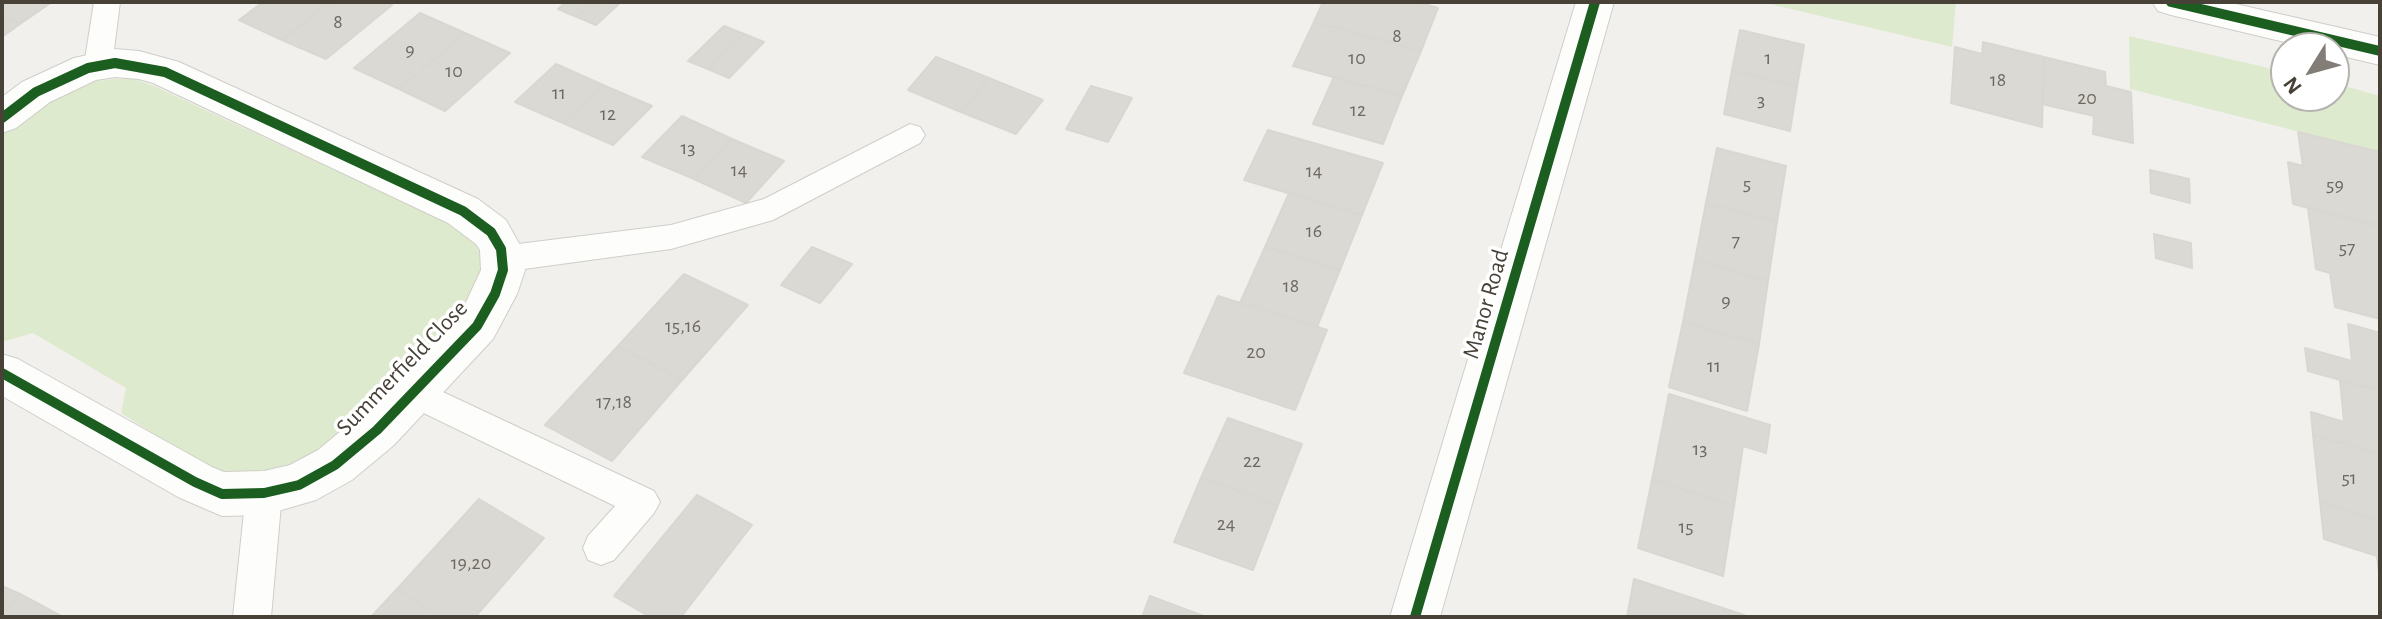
<!DOCTYPE html>
<html>
<head>
<meta charset="utf-8">
<style>
  body { margin:0 }
  #map { position:relative; width:2382px; height:619px; overflow:hidden; background:#f1f0ec; font-family:"Alegreya Sans",sans-serif }
  canvas { display:block }
  .frame { position:absolute; inset:0; border:4px solid #474138; pointer-events:none }
  .north { position:absolute; left:2270px; top:32px; width:80px; height:80px; box-sizing:border-box; background:#fff; border:2px solid #b5b3af; border-radius:50%; rotate:233deg; font-size:22px; font-weight:700; line-height:32px; text-align:center; color:#474138 }
  .north::after { content:''; display:block; margin:auto; width:28px; height:36px; background:#827e77; clip-path:polygon(50% 0,100% 100%,50% 72%,0 100%) }
</style>
</head>
<body>
<div id="map">
<canvas width="2382" height="619"></canvas>
<div class="frame"></div>
<div class="north">N</div>
</div>
<script>
const c = document.querySelector('canvas').getContext('2d');
c.lineJoin = 'round';
function paint(path, color) {
  c.fillStyle = color;
  c.fill(path, 'evenodd');
}
function toPath(rows) {
  const path = new Path2D();
  for (const r of rows) {
    path.moveTo(r[0], r[1]);
    for (let i = 2; i < r.length; i += 2) path.lineTo(r[i], r[i + 1]);
  }
  return path;
}
function trace(path, color, width, dash) {
  c.strokeStyle = color;
  c.lineWidth = width;
  c.lineCap = dash ? 'butt' : 'round';
  c.setLineDash(dash || []);
  c.stroke(path);
}
function label(font, color, halo, rows, align = 'center') {
  c.font = font + ' "Alegreya Sans",sans-serif';
  c.lineWidth = 7;
  c.setLineDash([]);
  c.textBaseline = 'middle';
  c.strokeStyle = halo;
  c.fillStyle = color;
  for (const [text, x, y, turn = 0] of rows) {
    c.save();
    c.translate(x, y);
    c.rotate((+turn || 0) * Math.PI / 180);
    c.textAlign = isNaN(turn) ? turn : align;
    if (halo) c.strokeText(text, 0, 0);
    c.fillText(text, 0, 0);
    c.restore();
  }
}
paint(toPath([
  [1761,2,1956,2,1952,47],
  [2129,36,2286,72,2286,96,2334,96,2334,83,2380,96,2380,152,2130,89],
  [113,79,134,79,154,86,441,220,474,241,481,255,483,271,474,294,460,315,367,418,299,461,273,471,237,475,205,467,121,413,126,388,33,333,2,342,2,132,48,97,91,82]
]), '#deeacd');
const building = toPath([
  [2,2,52,2,20,24,2,16,2,2],
  [263,2,320,2,326,5,282,40,239,20,263,2],
  [330,2,386,2,392,5,326,59,282,40,330,2],
  [566,2,593,2,577,17,558,9,566,2],
  [593,2,621,2,596,25,577,17,593,2],
  [1323,2,1417,2,1438,8,1421,51,1314,22,1323,2],
  [420,13,465,33,399,89,354,68,420,13],
  [2,16,20,24,2,37,2,16],
  [1314,22,1421,51,1402,96,1293,66,1314,22],
  [724,26,744,34,708,69,688,61,724,26],
  [1740,30,1804,45,1797,87,1732,70,1740,30],
  [465,33,510,53,445,111,399,89,465,33],
  [744,34,764,42,729,78,708,69,744,34],
  [1983,42,2044,57,2042,127,1951,103,1955,47,1982,54,1983,42],
  [936,57,989,78,961,112,908,90,936,57],
  [2044,57,2105,72,2106,86,2131,92,2133,143,2093,134,2094,116,2042,104,2044,57],
  [556,64,603,85,563,123,515,102,556,64],
  [1732,70,1797,87,1790,131,1724,114,1732,70],
  [1334,77,1402,96,1383,144,1313,124,1334,77],
  [989,78,1043,100,1016,134,961,112,989,78],
  [603,85,652,106,613,145,563,123,603,85],
  [1091,86,1132,98,1108,142,1066,129,1091,86],
  [682,116,732,139,694,179,642,157,682,116],
  [1268,130,1383,163,1362,215,1244,180,1268,130],
  [2298,132,2380,152,2380,226,2293,204,2288,162,2303,166,2298,132],
  [732,139,784,161,746,203,694,179,732,139],
  [1717,148,1786,166,1777,222,1706,203,1717,148],
  [2150,170,2189,179,2190,203,2151,193,2150,170],
  [1289,193,1362,215,1340,270,1265,247,1289,193],
  [1706,203,1777,222,1768,281,1695,260,1706,203],
  [2308,208,2380,226,2380,319,2335,307,2330,273,2316,269,2308,208],
  [2154,234,2191,243,2192,268,2156,258,2154,234],
  [812,247,852,264,820,303,781,285,812,247],
  [1265,247,1340,270,1317,327,1240,303,1265,247],
  [1695,260,1768,281,1759,344,1683,322,1695,260],
  [684,274,748,305,682,380,618,346,684,274],
  [1218,296,1327,330,1295,410,1184,373,1218,296],
  [1683,322,1759,344,1747,411,1669,387,1683,322],
  [2348,324,2380,333,2380,391,2308,371,2305,348,2352,361,2348,324],
  [618,346,682,380,612,461,545,425,618,346],
  [2340,380,2380,391,2380,454,2313,435,2311,412,2344,422,2340,380],
  [1669,394,1770,425,1766,453,1743,446,1734,506,1652,480,1669,394],
  [1228,418,1302,444,1278,505,1201,478,1228,418],
  [2313,435,2380,454,2380,521,2320,502,2313,435],
  [1201,478,1278,505,1253,570,1174,542,1201,478],
  [1652,480,1734,506,1723,576,1638,548,1652,480],
  [697,495,752,525,681,617,650,617,614,596,697,495],
  [479,499,544,538,475,617,441,617,397,589,479,499],
  [2320,502,2380,521,2380,582,2377,556,2324,539,2320,502],
  [1634,579,1744,615,1744,617,1627,617,1634,579],
  [2,586,20,594,2,613,2,586],
  [397,589,441,617,371,617,397,589],
  [20,594,63,617,2,617,2,613,20,594],
  [1150,596,1206,617,1142,617,1150,596]
]);
paint(building, '#dbd9d4');
trace(building, '#d9d7d1', 2);
const service = toPath([
  [94,2,120,2,112,66,108,73,98,76,88,73,84,66,94,2],
  [910,124,920,127,925,135,920,143,773,220,671,249,502,272,491,268,486,259,491,250,502,246,671,225,764,199,910,124],
  [413,378,654,491,660,502,654,513,614,560,601,565,588,560,583,548,588,536,615,506,401,402,396,392,401,382,413,378],
  [264,477,276,482,282,493,271,617,233,617,246,493,252,482,264,477]
]);
const minor = toPath([
  [1576,2,1614,2,1440,617,1390,617,1576,2],
  [2152,2,2227,2,2380,37,2380,65,2334,54,2334,48,2310,48,2171,15,2158,11,2152,2],
  [115,49,139,51,179,62,478,199,506,220,522,249,525,270,517,294,493,339,394,445,352,480,316,500,264,515,222,516,178,497,2,396,2,354,18,359,212,467,224,472,264,471,290,465,318,450,360,415,461,313,481,270,480,250,476,244,448,223,153,83,139,79,115,77,96,80,50,102,16,128,2,133,2,97,22,82,74,58,115,49]
]);
trace(service, '#cfcec9', 2);
trace(minor, '#cfcec9', 2);
paint(service, '#fdfdfc');
paint(minor, '#fdfdfc');
trace(toPath([
  [2171,2,2380,51],
  [2,118,36,92,88,68,115,63,165,72,463,211,491,232,501,249,503,270,495,294,477,326,377,430,335,465,299,485,264,493,222,494,195,482,2,373],
  [1415,617,1595,2]
]), '#1b5e20', 10);
label('20px', '#6d6860', null, [
  ["8",338,22],
  ["8",1397,36],
  ["9",410,50],
  ["10",1357,58],
  ["1",1768,58],
  ["10",454,71],
  ["18",1998,80],
  ["11",559,93],
  ["20",2087,98],
  ["3",1761,100],
  ["12",1358,110],
  ["12",608,114],
  ["13",688,148],
  ["14",739,170],
  ["14",1314,171],
  ["5",1747,184],
  ["59",2335,185],
  ["16",1314,231],
  ["7",1736,241],
  ["57",2347,248],
  ["18",1291,286],
  ["9",1726,301],
  ["15,16",683,326],
  ["20",1256,352],
  ["11",1714,366],
  ["17,18",614,402],
  ["13",1700,449],
  ["22",1252,461],
  ["51",2349,478],
  ["24",1226,524],
  ["15",1686,527],
  ["19,20",471,563]
]);
label('24px', '#474138', '#fff', [
  ["Manor Road",1486,304,-74],
  ["Summerfield Close",402,368,-46]
]);
</script>
</body>
</html>
